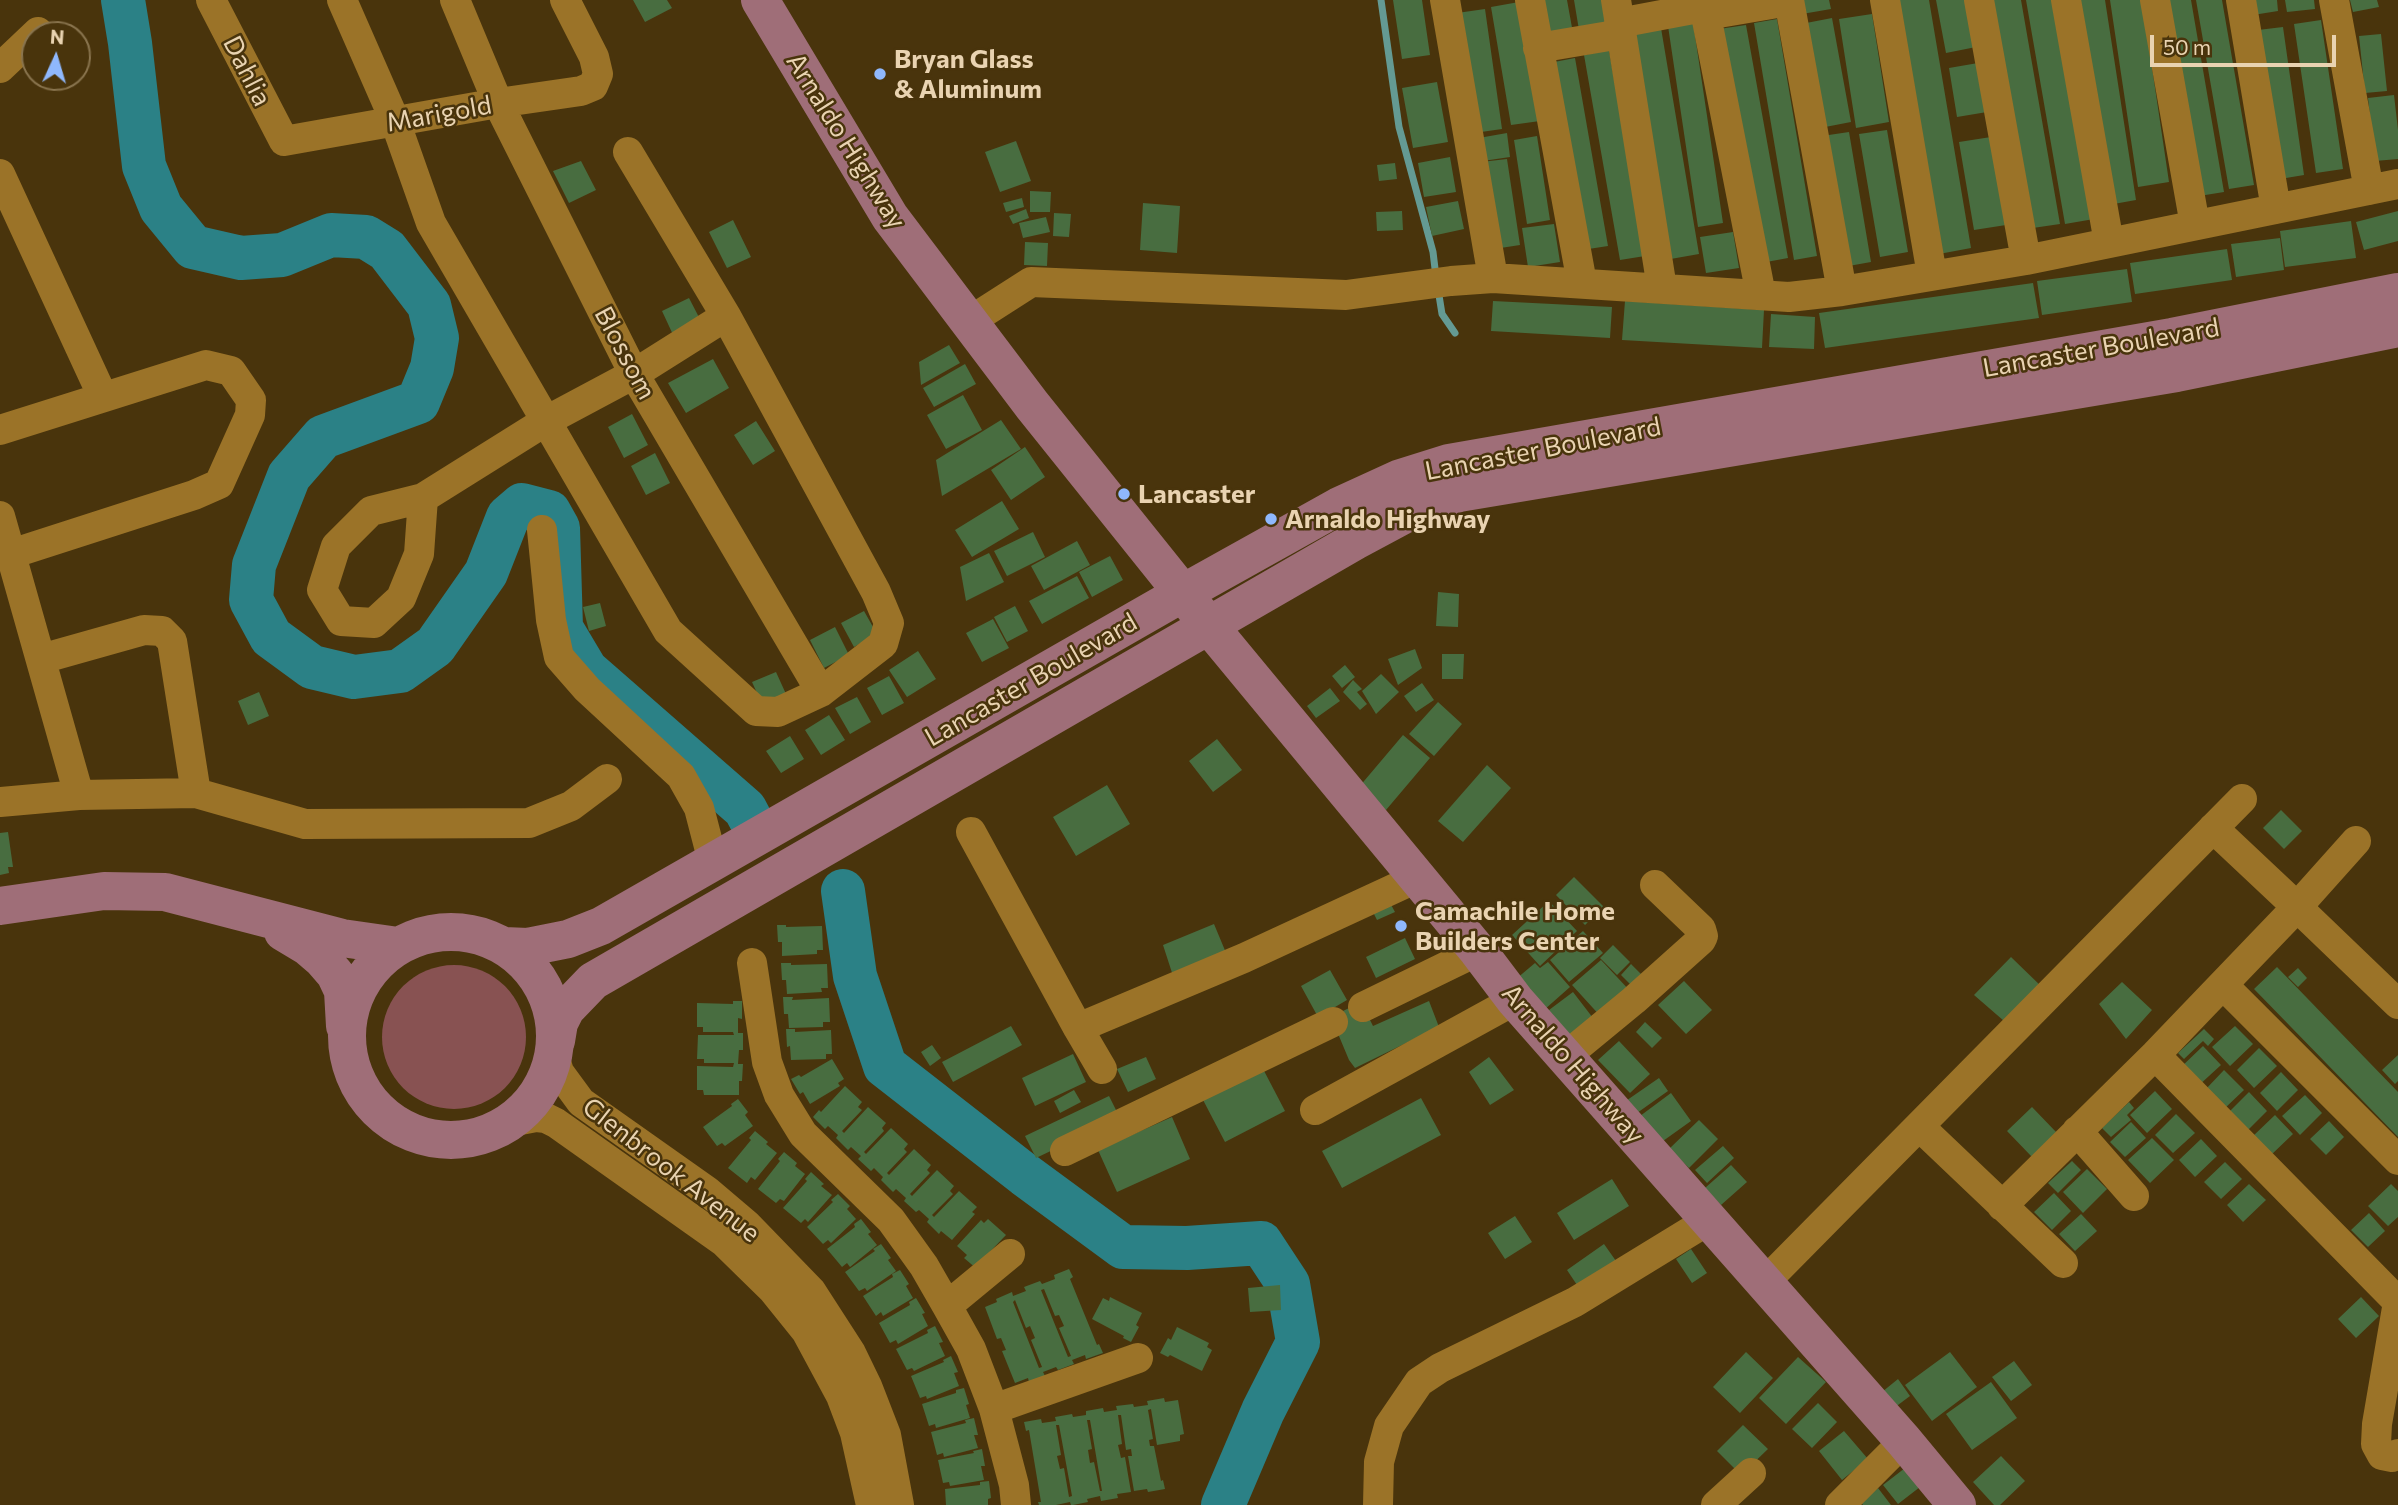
<!DOCTYPE html>
<html>
<head>
<meta charset="utf-8">
<style>
  body { margin:0 }
  #map { position:relative; width:2398px; height:1505px; overflow:hidden; background:#49340c; font-family:Commissioner,sans-serif }
  canvas { display:block }
  .north { position:absolute; left:21px; top:21px; width:70px; height:70px; box-sizing:border-box; background:#49340c; border:2px solid #89744e; border-radius:50%; rotate:4deg; font-size:19px; font-weight:700; line-height:28px; text-align:center; color:#e9d3b1 }
  .north::after { content:''; display:block; margin:auto; width:24px; height:32px; background:#8fb8fd; clip-path:polygon(50% 0,100% 100%,50% 72%,0 100%) }
  .scale { position:absolute; left:2150px; top:35px; width:186px; height:32px; box-sizing:border-box; border:4px solid #e9d3b1; border-top:0; padding-left:9px; font-size:21px; line-height:24px; white-space:nowrap; color:#e9d3b1; -webkit-text-stroke:5px #49340c; paint-order:stroke }
</style>
</head>
<body>
<div id="map">
<canvas width="2398" height="1505"></canvas>
<div class="north">N</div>
<div class="scale">50 m</div>
</div>
<script>
const c = document.querySelector('canvas').getContext('2d');
c.lineJoin = 'round';
function paint(path, color) {
  c.fillStyle = color;
  c.fill(path, 'evenodd');
}
function toPath(rows) {
  const path = new Path2D();
  for (const r of rows) {
    if (r.length === 3) {
      path.moveTo(r[0] + r[2], r[1]);
      path.arc(r[0], r[1], r[2], 0, 2 * Math.PI);
      continue;
    }
    path.moveTo(r[0], r[1]);
    for (let i = 2; i < r.length; i += 2) path.lineTo(r[i], r[i + 1]);
  }
  return path;
}
function trace(path, color, width, dash) {
  c.strokeStyle = color;
  c.lineWidth = width;
  c.lineCap = dash ? 'butt' : 'round';
  c.setLineDash(dash || []);
  c.stroke(path);
}
function label(font, color, halo, rows, align = 'center') {
  c.font = font + ' Commissioner,sans-serif';
  c.lineWidth = 5;
  c.setLineDash([]);
  c.textBaseline = 'middle';
  c.strokeStyle = halo;
  c.fillStyle = color;
  for (const [text, x, y, turn = 0] of rows) {
    c.save();
    c.translate(x, y);
    c.rotate((+turn || 0) * Math.PI / 180);
    c.textAlign = isNaN(turn) ? turn : align;
    if (halo) c.strokeText(text, 0, 0);
    c.fillText(text, 0, 0);
    c.restore();
  }
}
paint(toPath([
  [454,1037,72]
]), '#885252');
trace(toPath([
  [1381,0,1399,127,1433,252,1436,277],
  [1438,289,1442,314,1455,333]
]), '#649a93', 7);
trace(toPath([
  [123,0,130,43,144,166,161,208,193,247,241,258,282,255,331,235,366,237,387,250,429,305,437,338,432,368,418,402,323,437,289,476,254,565,251,600,271,637,312,667,354,677,400,671,435,646,486,573,508,517,522,505,549,512,558,528,561,628,586,670,745,809,754,826],
  [843,891,855,976,885,1066,1025,1175,1123,1247,1187,1248,1261,1243,1288,1284,1298,1342,1263,1411,1223,1505]
]), '#2b8186', 44);
paint(toPath([
  [633,0,667,0,672,8,645,22],
  [1393,0,1422,0,1430,55,1402,59],
  [1537,0,1567,0,1573,33,1544,37],
  [1574,0,1603,0,1608,26,1579,30],
  [1800,0,1829,0,1831,9,1802,14],
  [1896,0,1929,0,1971,248,1939,254],
  [1936,0,1967,0,1976,47,1946,53],
  [1986,0,2021,0,2060,224,2026,229],
  [2026,0,2056,0,2094,219,2065,224],
  [2076,0,2105,0,2136,200,2108,205],
  [2110,0,2142,0,2169,182,2138,187],
  [2159,0,2191,0,2224,192,2193,197],
  [2196,0,2222,0,2254,185,2229,189],
  [2251,0,2277,0,2278,11,2253,15],
  [2285,0,2314,0,2315,9,2287,12],
  [2350,0,2377,0,2379,7,2353,12],
  [1519,2,1540,121,1511,125,1491,7],
  [1485,9,1502,129,1474,133,1457,13],
  [1872,14,1889,122,1856,128,1839,19],
  [1832,18,1851,122,1820,128,1801,24],
  [1777,19,1817,256,1794,260,1754,23],
  [2321,20,2343,169,2316,173,2294,24],
  [1693,22,1723,223,1698,227,1668,26],
  [1746,25,1788,258,1761,263,1719,29],
  [2283,27,2304,175,2280,179,2258,30],
  [1661,28,1699,254,1665,260,1627,34],
  [2381,34,2387,91,2365,93,2359,36],
  [1609,50,1645,256,1620,260,1584,55],
  [1575,58,1608,246,1582,250,1549,63],
  [1978,63,1987,112,1957,117,1949,68],
  [1437,82,1448,142,1413,148,1402,88],
  [2394,95,2398,130,2398,159,2375,161,2368,98],
  [1887,130,1908,252,1880,257,1859,134],
  [1849,132,1871,262,1843,267,1822,136],
  [1507,133,1510,157,1476,162,1473,139],
  [1537,136,1550,220,1527,224,1514,140],
  [1991,137,2006,225,1974,230,1959,142],
  [1016,141,1031,181,1000,192,985,152],
  [1450,157,1456,192,1424,197,1418,163],
  [1507,159,1520,245,1494,249,1481,162],
  [581,161,596,190,569,203,553,171],
  [1395,163,1397,179,1379,181,1377,165],
  [1030,191,1051,192,1050,212,1030,212],
  [1022,198,1024,207,1006,212,1003,203],
  [1458,201,1464,229,1432,236,1426,207],
  [1143,203,1180,206,1177,253,1140,250],
  [1026,209,1029,218,1013,224,1009,216],
  [1402,211,1403,230,1377,231,1376,212],
  [2398,211,2398,241,2364,250,2356,222],
  [1054,213,1071,214,1069,237,1053,236],
  [1046,217,1050,232,1023,238,1019,223],
  [733,220,751,257,727,268,709,232],
  [2351,221,2356,258,2285,267,2280,231],
  [1554,224,1560,262,1528,267,1522,228],
  [1733,232,1739,268,1706,273,1700,237],
  [2280,238,2284,270,2236,277,2231,244],
  [1025,242,1048,243,1047,266,1024,265],
  [2227,249,2232,280,2135,294,2130,263],
  [2127,269,2132,302,2042,315,2037,281],
  [2033,283,2039,318,1825,348,1819,313],
  [689,298,703,325,675,339,662,311],
  [1493,301,1612,307,1610,338,1491,331],
  [1625,301,1764,310,1762,348,1622,340],
  [1771,314,1815,317,1814,349,1769,347],
  [949,345,960,363,921,385,919,362],
  [713,359,729,388,686,413,668,383],
  [965,364,976,384,934,407,923,388],
  [963,395,982,430,946,449,927,415],
  [632,414,648,445,624,458,608,427],
  [1001,420,1021,449,942,496,936,460],
  [756,421,775,451,753,465,734,435],
  [1025,447,1045,477,1011,500,991,470],
  [655,453,670,483,646,495,631,466],
  [1002,501,1019,529,972,557,955,530],
  [1033,532,1045,557,1007,576,994,551],
  [1077,541,1090,565,1044,590,1031,566],
  [989,553,1004,582,966,601,960,567],
  [1110,556,1123,580,1092,597,1079,572],
  [1077,576,1089,598,1042,624,1029,601],
  [1438,592,1459,594,1458,627,1436,626],
  [600,603,606,626,589,631,583,607],
  [1015,606,1028,631,1007,642,994,617],
  [864,611,877,634,854,647,841,623],
  [993,619,1009,648,982,662,966,633],
  [835,627,849,655,824,668,810,640],
  [1415,649,1422,668,1398,685,1388,659],
  [918,651,936,679,907,697,889,670],
  [1442,654,1464,654,1463,679,1442,679],
  [1345,665,1355,677,1342,688,1332,676],
  [776,672,786,694,762,704,752,682],
  [1381,674,1399,692,1376,714,1362,691],
  [889,676,904,703,882,715,867,688],
  [1353,680,1362,689,1357,692,1367,704,1360,710,1343,692],
  [1422,683,1434,700,1416,712,1404,696],
  [1330,688,1340,701,1316,718,1307,706],
  [259,692,269,716,248,725,238,701],
  [857,697,871,722,850,734,835,708],
  [1438,702,1462,724,1434,756,1409,734],
  [829,715,845,740,821,755,805,730],
  [1403,735,1430,758,1386,810,1359,787],
  [790,736,804,759,781,773,766,751],
  [1217,739,1242,770,1213,792,1189,761],
  [1487,765,1511,788,1463,842,1438,821],
  [1107,785,1130,824,1076,856,1053,817],
  [2281,810,2302,831,2284,849,2263,828],
  [8,832,13,867,8,867,9,873,0,875,0,833],
  [1574,877,1604,907,1585,925,1556,895],
  [1389,901,1395,912,1377,920,1372,910],
  [1549,901,1577,931,1540,966,1512,935],
  [1214,924,1229,960,1175,982,1163,945],
  [777,925,786,925,786,927,822,926,823,950,817,950,817,954,782,956,782,942,778,942],
  [1583,931,1603,953,1569,982,1550,960],
  [1405,938,1415,959,1376,978,1366,957],
  [1613,945,1630,962,1617,975,1600,958],
  [2011,957,2044,989,2004,1021,1974,995],
  [1601,960,1632,993,1603,1019,1572,985],
  [1548,962,1570,987,1544,1010,1516,979,1535,963,1540,968],
  [781,963,791,963,791,965,827,964,828,988,821,988,822,992,787,994,786,980,782,980],
  [1631,964,1645,978,1635,989,1621,975],
  [2277,967,2398,1092,2398,1137,2254,989],
  [2298,968,2307,978,2298,987,2288,977],
  [1330,970,1347,1000,1318,1017,1301,986],
  [1684,981,1712,1010,1686,1034,1658,1005],
  [2122,982,2152,1010,2126,1039,2099,1004],
  [1573,992,1593,1018,1566,1039,1545,1013],
  [783,997,793,997,792,1000,829,998,830,1022,823,1022,823,1027,789,1028,788,1014,784,1014],
  [733,1001,742,1001,742,1019,738,1018,738,1033,743,1033,743,1050,739,1050,738,1064,743,1064,742,1081,739,1081,739,1095,704,1095,703,1090,697,1090,697,1066,733,1067,734,1063,704,1063,704,1059,697,1059,698,1035,734,1035,733,1032,703,1032,703,1027,697,1027,697,1003,733,1004],
  [1429,1001,1439,1027,1355,1068,1349,1060,1331,1017,1361,1002,1373,1026],
  [1645,1022,1662,1038,1652,1048,1636,1032],
  [1011,1026,1022,1045,953,1082,942,1062],
  [2235,1026,2253,1044,2230,1066,2212,1047],
  [786,1029,795,1029,795,1032,831,1030,832,1054,826,1054,826,1059,791,1060,790,1046,787,1047],
  [2204,1029,2214,1039,2208,1046,2203,1041,2184,1059,2178,1053],
  [1619,1041,1650,1074,1630,1093,1598,1060],
  [932,1045,941,1058,930,1066,921,1052],
  [2203,1046,2221,1065,2197,1087,2179,1069],
  [2259,1048,2277,1066,2254,1088,2237,1070],
  [1073,1054,1086,1082,1035,1106,1022,1078],
  [2398,1055,2398,1081,2395,1084,2382,1070],
  [1146,1057,1156,1079,1128,1092,1117,1069],
  [1489,1057,1514,1090,1490,1105,1469,1072],
  [832,1059,844,1079,838,1083,840,1086,810,1104,803,1092,800,1094,791,1079,799,1075,801,1077],
  [1262,1067,1285,1111,1225,1142,1202,1098],
  [2224,1070,2244,1090,2224,1109,2205,1090],
  [2281,1072,2298,1090,2277,1111,2260,1093],
  [1659,1078,1668,1091,1630,1118,1620,1105],
  [845,1086,862,1102,858,1107,862,1110,842,1131,844,1133,868,1107,886,1123,882,1128,884,1131,864,1152,866,1154,891,1128,908,1144,904,1149,907,1152,887,1173,889,1175,914,1149,931,1165,927,1170,930,1173,910,1194,912,1196,937,1170,954,1186,950,1191,953,1194,932,1215,934,1217,959,1191,977,1207,972,1212,975,1214,952,1240,941,1231,939,1234,927,1222,929,1219,919,1210,916,1212,904,1201,906,1198,896,1189,893,1192,881,1180,883,1177,874,1168,871,1171,858,1159,861,1156,851,1147,848,1150,836,1138,838,1135,828,1126,825,1129,813,1117,819,1110,821,1112],
  [1074,1090,1081,1102,1060,1113,1054,1101],
  [2155,1091,2172,1109,2147,1133,2130,1115],
  [2249,1092,2267,1111,2244,1134,2226,1115],
  [1671,1093,1691,1121,1656,1146,1636,1119],
  [2305,1095,2322,1113,2300,1135,2282,1116],
  [1109,1096,1120,1118,1036,1158,1025,1136],
  [1421,1098,1441,1135,1342,1188,1322,1151],
  [738,1099,748,1112,745,1115,753,1126,725,1146,722,1143,717,1146,703,1127,732,1106,731,1104],
  [2129,1102,2134,1108,2127,1115,2131,1120,2111,1137,2102,1128],
  [2032,1107,2057,1133,2032,1157,2007,1131],
  [2176,1114,2195,1133,2173,1153,2155,1135],
  [2275,1115,2293,1134,2270,1156,2252,1137],
  [1172,1117,1190,1159,1117,1192,1098,1150],
  [1699,1120,1718,1139,1689,1168,1669,1149],
  [2329,1121,2344,1137,2326,1155,2310,1139],
  [2131,1122,2146,1138,2125,1157,2110,1142],
  [755,1131,768,1142,766,1144,777,1153,755,1180,751,1177,747,1183,728,1168,751,1140,749,1138],
  [2152,1138,2174,1160,2150,1183,2128,1160],
  [2201,1139,2217,1156,2195,1177,2179,1160],
  [1723,1146,1734,1158,1707,1183,1695,1170],
  [784,1152,797,1163,795,1166,805,1174,784,1201,780,1199,776,1203,758,1189,780,1161,778,1159],
  [2072,1161,2081,1170,2058,1193,2048,1183],
  [2225,1162,2242,1179,2221,1199,2204,1182],
  [1731,1165,1747,1182,1721,1205,1705,1188],
  [2087,1169,2107,1189,2083,1213,2063,1192],
  [811,1172,824,1184,821,1186,832,1195,808,1222,805,1219,801,1223,783,1208,807,1181,805,1179],
  [1612,1179,1629,1206,1574,1240,1557,1213],
  [2249,1184,2266,1200,2243,1222,2227,1205],
  [2391,1184,2398,1191,2398,1217,2388,1226,2368,1206],
  [2054,1193,2071,1211,2052,1230,2034,1212],
  [838,1194,850,1206,847,1209,856,1219,831,1243,828,1240,823,1244,807,1227,833,1202,831,1200],
  [2369,1213,2385,1231,2368,1247,2351,1230],
  [2081,1214,2097,1231,2075,1251,2059,1234],
  [1515,1216,1532,1242,1505,1259,1488,1233],
  [861,1219,871,1232,868,1234,877,1245,850,1267,847,1263,842,1267,827,1249,855,1227,854,1224],
  [988,1219,1006,1235,981,1261,977,1269,964,1258,967,1255,957,1246,981,1220,984,1223],
  [881,1244,891,1258,888,1260,896,1271,867,1291,865,1288,859,1291,845,1272,875,1251,873,1249],
  [1604,1244,1621,1268,1583,1294,1567,1270],
  [1691,1249,1707,1273,1692,1283,1676,1259],
  [1069,1269,1073,1277,1070,1279,1097,1345,1099,1344,1103,1353,1086,1359,1085,1355,1072,1360,1074,1364,1058,1370,1056,1367,1043,1372,1045,1376,1029,1382,1028,1378,1015,1383,1002,1351,1006,1350,1001,1338,997,1339,985,1307,997,1302,996,1299,1012,1292,1013,1296,1026,1291,1024,1287,1040,1281,1042,1284,1055,1279,1054,1275],
  [1044,1289,1055,1316,1059,1315,1064,1326,1059,1328,1071,1356,1068,1357,1041,1290],
  [1015,1300,1026,1328,1030,1326,1035,1338,1031,1340,1042,1367,1039,1368,1013,1302],
  [900,1270,909,1284,906,1286,913,1298,883,1316,881,1312,876,1316,863,1296,893,1277,892,1274],
  [1280,1285,1281,1310,1250,1312,1248,1288],
  [1110,1297,1142,1313,1136,1325,1139,1327,1131,1342,1123,1338,1124,1336,1092,1319,1103,1298,1109,1301],
  [2361,1297,2379,1316,2356,1338,2338,1319],
  [916,1298,925,1313,922,1314,928,1326,898,1344,896,1340,890,1343,879,1323,910,1305,909,1302],
  [935,1326,943,1342,939,1343,945,1356,914,1371,912,1368,907,1370,896,1349,928,1333,927,1330],
  [1177,1327,1209,1343,1207,1347,1212,1350,1202,1371,1170,1355,1168,1357,1160,1353,1168,1338,1171,1340],
  [1746,1352,1773,1378,1740,1413,1713,1387],
  [1950,1352,1977,1387,1932,1421,1905,1385],
  [951,1356,958,1372,954,1373,959,1386,927,1399,926,1396,920,1398,911,1376,944,1362,943,1360],
  [1798,1357,1826,1382,1786,1424,1759,1398],
  [2014,1361,2032,1385,2011,1401,1992,1377],
  [1898,1379,1910,1396,1894,1408,1882,1392],
  [1991,1382,2017,1418,1972,1450,1946,1414],
  [964,1388,969,1404,966,1405,970,1418,936,1428,935,1424,929,1426,922,1404,956,1393,956,1390],
  [1164,1398,1165,1402,1178,1400,1184,1434,1180,1435,1180,1441,1157,1445,1151,1409,1148,1410,1153,1439,1149,1440,1150,1446,1154,1446,1161,1481,1163,1480,1165,1489,1148,1492,1147,1489,1134,1491,1128,1456,1132,1456,1131,1449,1126,1450,1121,1415,1118,1415,1122,1444,1118,1445,1121,1458,1125,1457,1131,1492,1117,1494,1118,1498,1101,1501,1100,1496,1087,1499,1088,1502,1073,1505,1071,1505,1070,1502,1056,1505,1039,1505,1038,1502,1041,1502,1029,1430,1026,1431,1024,1422,1041,1419,1042,1423,1056,1421,1055,1417,1072,1414,1073,1417,1086,1415,1086,1411,1103,1408,1104,1412,1117,1410,1116,1406,1133,1404,1134,1407,1148,1405,1147,1401],
  [1087,1420,1090,1420,1102,1491,1100,1491,1094,1462,1090,1463,1088,1450,1092,1449],
  [1056,1425,1059,1425,1072,1496,1069,1497,1064,1468,1060,1469,1057,1456,1061,1455],
  [1818,1403,1837,1422,1812,1448,1792,1429],
  [974,1418,978,1435,974,1435,978,1448,944,1457,943,1453,937,1455,931,1432,966,1423,965,1420],
  [1743,1425,1768,1449,1741,1475,1717,1451],
  [1844,1431,1868,1459,1842,1480,1819,1451],
  [982,1449,985,1466,981,1466,984,1480,950,1486,949,1482,943,1483,938,1460,974,1453,973,1451],
  [2001,1456,2025,1481,2000,1505,1994,1505,1973,1482],
  [1905,1468,1920,1487,1898,1504,1883,1485],
  [989,1481,991,1498,988,1499,988,1505,946,1505,945,1489,980,1485,980,1482],
  [1878,1488,1891,1505,1863,1505,1861,1502]
]), '#486d40');
trace(toPath([
  [211,0,284,141,498,103,581,91,593,86,598,74,594,57,565,0],
  [342,0,395,121,431,223,668,631,756,711,778,712,821,692,883,644,889,623,876,592,726,316,628,152],
  [455,0,498,103,634,374,821,692],
  [1445,0,1493,278],
  [1530,0,1582,283],
  [1616,0,1662,288],
  [1703,0,1761,295],
  [1789,0,1842,291],
  [1885,0,1932,275],
  [1979,0,2026,260],
  [2066,0,2109,243],
  [2155,0,2195,225],
  [2241,0,2276,209],
  [2334,0,2369,190],
  [1707,15,1789,1],
  [1619,23,1704,7],
  [1538,48,1621,34],
  [0,68,38,32],
  [0,174,103,397],
  [967,323,1031,282,1346,295,1451,281,1493,278,1789,297,1842,291,2026,260,2398,184],
  [0,430,206,365,231,371,251,400,250,415,219,484,194,495,11,554],
  [423,498,419,554,401,598,374,623,341,621,322,590,336,546,371,511,423,498,546,421,634,374,726,316],
  [0,516,79,795],
  [542,530,551,620,559,657,587,689,681,776,699,808,713,862],
  [41,659,144,630,162,631,172,641,196,793],
  [0,802,79,795,196,793,305,824,529,823,571,806,607,779],
  [971,832,1078,1028,1244,958,1417,878],
  [2356,841,2297,907,2398,1004],
  [752,963,767,1062,779,1095,803,1134,891,1220,924,1266,947,1306,971,1349,994,1409,1014,1485,1016,1505],
  [2223,985,2398,1160],
  [1363,1007,1478,951],
  [1078,1028,1102,1069],
  [554,1055,559,1072,581,1102,707,1191,747,1225,811,1291,851,1353,867,1386,886,1435,899,1505],
  [2155,1055,2398,1302,2377,1424,2376,1444,2382,1455,2392,1457,2398,1454],
  [1566,1056,1634,1000,1701,940,1703,936,1701,929,1655,885],
  [1315,1110,1515,1000],
  [510,1122,536,1117,546,1118,556,1123,724,1242,773,1290,806,1331,841,1396,855,1433,871,1505],
  [1919,1126,2063,1263],
  [2077,1131,2134,1196],
  [1065,1151,1333,1022],
  [2002,1206,2155,1055,2297,907,2213,828],
  [1765,1282,2242,799],
  [947,1306,1010,1254],
  [994,1409,1138,1358],
  [1378,1505,1379,1462,1389,1426,1419,1382,1440,1368,1575,1302,1709,1220],
  [1716,1505,1751,1473],
  [1840,1505,1904,1441]
]), '#9b7328', 30);
trace(toPath([
  [760,0,890,217,1032,405,1210,627,1478,951,1515,1000,1904,1441,1957,1505],
  [0,906,104,891,165,892,342,938,398,946],
  [283,932,308,947,322,959,335,974,343,991,345,1026],
  [451,1036,104],
  [504,946,528,947,568,939,601,926,1183,593,1339,506,1398,479,1449,463,2172,337,2398,292],
  [556,1041,559,1023,566,1009,593,981,1355,541,1411,511,1459,493,2177,373,2398,328]
]), '#9f6e78', 38);
for (const [x, y, r, color] of [
  [880,74,7,"#8fb8fd"],
  [1124,494,7,"#8fb8fd"],
  [1271,519,7,"#8fb8fd"],
  [1401,926,7,"#8fb8fd"]
]) {
  const dot = new Path2D();
  dot.arc(x, y, r, 0, 2 * Math.PI);
  c.fillStyle = color;
  c.fill(dot);
  trace(dot, '#49340c', 2.5);
}
label('bold 26px', '#e9d3b1', '#49340c', [
  ["Bryan Glass",894,59],
  ["& Aluminum",894,89],
  ["Lancaster",1138,494],
  ["Arnaldo Highway",1285,519],
  ["Camachile Home",1415,911],
  ["Builders Center",1415,941]
], 'left');
label('26px', '#e9d3b1', '#49340c', [
  ["Dahlia",247,71,63],
  ["Marigold",439,114,-10],
  ["Arnaldo Highway",846,141,58],
  ["Lancaster Boulevard",2101,348,-10],
  ["Blossom",625,353,62],
  ["Lancaster Boulevard",1543,449,-11],
  ["Lancaster Boulevard",1031,680,-30],
  ["Arnaldo Highway",1573,1064,49],
  ["Glenbrook Avenue",671,1170,38]
]);
</script>
</body>
</html>
